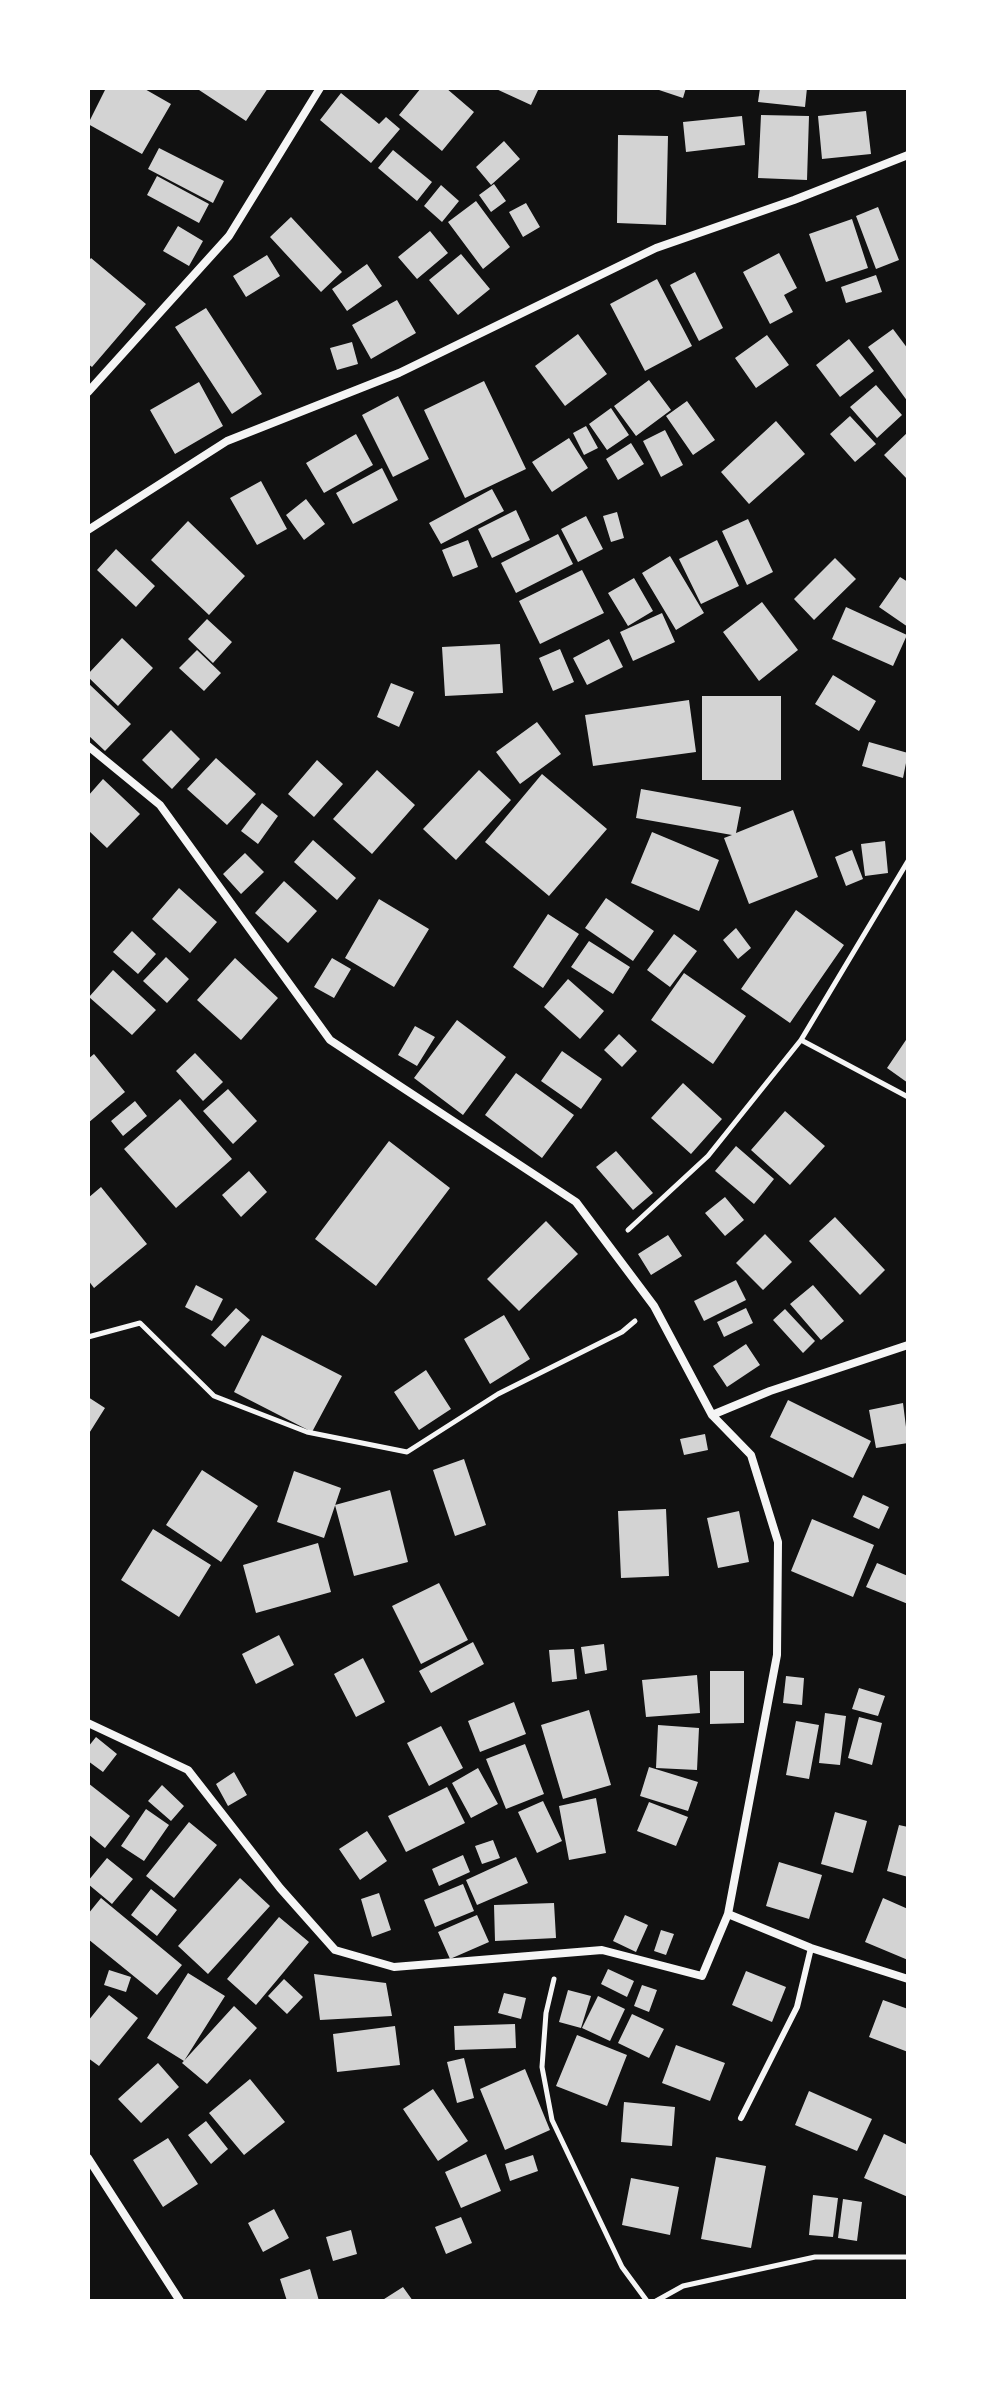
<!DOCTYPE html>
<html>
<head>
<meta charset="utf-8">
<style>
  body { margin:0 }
  #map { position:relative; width:996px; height:2389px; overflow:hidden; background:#111; font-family:Inter,sans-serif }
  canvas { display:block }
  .frame { position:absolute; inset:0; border:90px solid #fff; pointer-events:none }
</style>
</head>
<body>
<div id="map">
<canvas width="996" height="2389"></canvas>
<div class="frame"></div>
</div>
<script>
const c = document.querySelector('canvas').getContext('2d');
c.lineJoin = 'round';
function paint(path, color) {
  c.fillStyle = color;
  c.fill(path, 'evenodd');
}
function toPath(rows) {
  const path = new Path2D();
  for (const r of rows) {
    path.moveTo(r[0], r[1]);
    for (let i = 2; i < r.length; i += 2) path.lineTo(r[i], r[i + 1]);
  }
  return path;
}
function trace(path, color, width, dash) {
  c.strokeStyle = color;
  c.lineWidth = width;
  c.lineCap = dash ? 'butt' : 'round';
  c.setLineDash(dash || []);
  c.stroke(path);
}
paint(toPath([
  [106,88,143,88,171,104,142,154,88,124],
  [196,88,268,88,246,121],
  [421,88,446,88,474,112,442,151,399,115],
  [494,88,539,88,531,105],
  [653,88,686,88,683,98],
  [760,88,807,88,805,107,758,102],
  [341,93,379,124,386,117,400,129,371,163,320,120],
  [866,111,871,154,822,159,818,116],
  [761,115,809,116,807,180,758,178],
  [742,116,745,145,686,152,683,122],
  [618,135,668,136,666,225,617,223],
  [504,141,520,159,491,185,476,167],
  [159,148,224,181,213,203,148,169],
  [393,150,432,182,417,201,378,168],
  [157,176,209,204,199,223,147,195],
  [494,184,506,201,491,212,479,195],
  [441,185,459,201,442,222,424,206],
  [476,201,510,247,483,269,448,222],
  [526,203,540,227,523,237,509,212],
  [878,207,899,260,876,269,856,216],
  [291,217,342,272,321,292,270,237],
  [852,219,868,268,826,282,809,234],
  [178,226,203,241,189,266,163,251],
  [430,231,448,253,417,279,398,257],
  [779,253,797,288,784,295,793,312,770,324,743,272],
  [461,254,490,289,458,315,429,280],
  [267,255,280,276,246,297,233,276],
  [91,258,146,304,92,367,88,364,88,262],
  [367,264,382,286,347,311,332,289],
  [695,272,723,328,699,341,670,285],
  [876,275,882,292,846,303,841,287],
  [657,279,692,346,645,371,610,304],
  [397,300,416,333,371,359,352,325],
  [206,308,262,394,232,414,175,327],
  [893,329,908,349,908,402,868,347],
  [578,334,607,374,565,406,535,366],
  [767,335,789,365,756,388,735,358],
  [849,339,874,371,840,397,816,365],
  [352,342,358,364,337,370,330,348],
  [649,380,671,410,636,436,614,406],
  [484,381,526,469,465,498,424,410],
  [199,382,223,426,175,454,150,410],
  [876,385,902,415,877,438,850,407],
  [398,396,429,459,393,477,362,415],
  [687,401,715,440,693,455,666,416],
  [611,408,629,435,607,450,589,424],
  [850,416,876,444,855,462,830,434],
  [776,421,805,454,749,504,721,472],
  [586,426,598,448,584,455,573,433],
  [665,430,683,465,661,477,643,441],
  [908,432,908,480,884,455],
  [356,434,373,465,324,493,306,463],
  [569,438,588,468,552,492,532,462],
  [631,443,644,464,618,480,606,459],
  [382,468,398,500,353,524,336,493],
  [261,481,287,529,257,545,230,498],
  [492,489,504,511,441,544,429,523],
  [306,499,325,524,304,540,286,515],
  [516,510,530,540,492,558,478,529],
  [617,512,624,538,611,542,603,516],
  [586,516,603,549,578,562,561,529],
  [748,519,773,572,747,585,722,531],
  [188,521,245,576,209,615,151,560],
  [558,534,573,564,516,593,501,563],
  [468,540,478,567,453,577,442,550],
  [717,540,739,586,701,604,679,559],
  [116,549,155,586,136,607,97,570],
  [670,556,704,613,676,630,642,573],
  [835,558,856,579,814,620,794,599],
  [582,570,604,613,540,644,519,601],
  [900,577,908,582,908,627,879,607],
  [634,578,653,611,628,626,608,593],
  [762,602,798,650,759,681,723,632],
  [846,607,907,635,893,666,832,639],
  [662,613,675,642,633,661,620,632],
  [207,619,232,642,213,663,188,639],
  [122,638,153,668,118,706,88,677,88,674],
  [609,639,623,667,587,685,573,658],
  [500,644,503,693,445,696,442,647],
  [560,649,574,682,553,691,539,658],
  [197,650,221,673,204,691,179,668],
  [833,675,876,701,859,731,815,704],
  [88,683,131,724,105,751,88,735],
  [391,683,414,692,399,727,377,717],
  [702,696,781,696,781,780,702,780],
  [689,700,696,752,593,766,585,715],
  [537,722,561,754,520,784,496,752],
  [171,730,200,759,172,789,142,760],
  [869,742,908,753,903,778,862,766],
  [216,758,256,794,227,825,187,789],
  [317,760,343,784,314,817,288,794],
  [377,770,415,805,372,854,333,819],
  [479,770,511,800,456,860,423,829],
  [542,774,607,829,549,896,485,842],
  [103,779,140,814,107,848,88,830,88,796],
  [641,789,741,807,736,833,793,810,818,877,749,904,724,838,732,835,636,818],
  [262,803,278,816,258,844,241,831],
  [652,832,719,860,699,911,631,883],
  [313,840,356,878,337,900,294,862],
  [885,841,888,873,865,876,861,844],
  [852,850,863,879,846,886,835,857],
  [245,853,264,872,241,894,223,874],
  [284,881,317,911,288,943,255,913],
  [179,888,217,922,190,953,152,919],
  [606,898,654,931,633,961,585,928],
  [379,899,429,929,394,987,345,958],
  [796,910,844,945,790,1023,741,989],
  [548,914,579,934,543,988,513,967],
  [736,928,751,948,738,959,723,940],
  [132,931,156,954,138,974,113,952],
  [674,934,697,951,670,987,647,970],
  [589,941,630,967,613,994,571,967],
  [166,957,189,979,167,1003,143,981],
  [235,958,278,998,241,1040,197,1000],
  [332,958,351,969,334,998,314,987],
  [113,970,156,1010,132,1035,89,997],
  [684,973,746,1016,713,1064,651,1020],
  [568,979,604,1011,580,1039,544,1007],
  [457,1020,506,1057,463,1115,414,1078],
  [415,1026,435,1037,417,1066,398,1055],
  [619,1034,637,1051,622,1067,604,1050],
  [908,1037,908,1083,887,1068],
  [562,1051,602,1079,581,1109,541,1081],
  [195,1053,223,1082,203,1101,176,1071],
  [94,1054,125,1092,88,1123,88,1059],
  [516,1073,574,1115,542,1158,485,1115],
  [683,1083,722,1119,691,1154,651,1118],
  [228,1089,257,1121,233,1144,203,1111],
  [180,1099,232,1159,176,1208,124,1149],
  [135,1101,147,1116,123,1136,111,1121],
  [785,1111,825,1146,790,1185,751,1150],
  [389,1141,450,1188,376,1286,315,1239],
  [736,1146,774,1179,754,1204,715,1171],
  [616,1151,653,1193,633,1210,596,1167],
  [249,1171,267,1192,241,1217,222,1195],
  [101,1187,147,1244,94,1288,88,1280,88,1198],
  [725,1197,744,1220,725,1236,705,1213],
  [835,1217,885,1270,860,1295,809,1241],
  [546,1221,578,1254,519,1311,487,1279],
  [765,1234,792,1262,763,1290,736,1263],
  [668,1235,682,1256,651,1275,638,1254],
  [736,1280,746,1300,704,1321,694,1301],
  [196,1285,223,1299,212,1321,185,1307],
  [813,1285,844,1321,821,1340,790,1304],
  [236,1308,250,1320,225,1347,211,1335],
  [746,1308,753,1323,724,1337,717,1322],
  [785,1309,815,1341,803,1353,773,1320],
  [504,1315,530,1359,490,1384,464,1339],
  [262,1335,342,1376,312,1432,234,1392],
  [746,1344,760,1365,727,1387,713,1366],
  [426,1370,451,1409,419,1430,394,1392],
  [88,1397,105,1408,88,1435],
  [788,1400,871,1441,853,1478,770,1437],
  [903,1403,908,1443,876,1448,869,1410],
  [705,1434,708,1450,684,1455,680,1439],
  [464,1459,486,1525,455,1536,433,1470],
  [202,1470,258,1506,221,1562,166,1525],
  [294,1471,341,1488,324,1538,277,1522],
  [390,1490,408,1562,354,1576,335,1505],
  [863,1495,889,1507,879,1529,853,1517],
  [666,1509,669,1576,621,1578,618,1511],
  [739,1511,749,1562,718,1568,707,1518],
  [812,1519,874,1545,853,1597,791,1571],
  [153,1529,211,1565,179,1617,121,1580],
  [318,1543,331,1592,256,1613,243,1565],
  [877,1563,908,1576,908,1604,866,1587],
  [439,1583,468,1640,421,1664,392,1606],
  [279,1635,294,1665,256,1684,242,1654],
  [473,1642,484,1664,431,1693,419,1671],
  [604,1644,607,1670,585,1674,581,1647],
  [574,1649,577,1679,552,1682,549,1650],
  [363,1658,385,1702,356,1717,334,1674],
  [710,1671,744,1671,744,1723,710,1724],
  [697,1675,700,1713,646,1717,642,1680],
  [786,1676,804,1678,802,1705,783,1703],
  [859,1688,885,1696,878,1716,852,1709],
  [514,1702,526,1734,480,1752,468,1721],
  [589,1710,611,1785,563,1799,541,1725],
  [825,1713,846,1716,840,1765,819,1763],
  [859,1717,882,1723,872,1765,848,1758],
  [796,1721,819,1725,809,1779,786,1775],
  [658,1725,699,1728,697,1770,656,1768],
  [441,1726,463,1768,429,1786,407,1743],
  [96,1737,117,1754,103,1772,88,1761,88,1747],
  [525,1744,544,1794,506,1809,486,1759],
  [649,1767,698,1782,688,1811,640,1796],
  [478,1768,498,1804,471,1818,452,1783],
  [234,1772,247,1795,228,1806,216,1784],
  [88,1783,130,1816,105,1848,88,1834],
  [162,1785,184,1806,171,1821,148,1801],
  [447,1787,465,1823,406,1852,388,1816],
  [596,1798,606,1853,569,1860,559,1806],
  [543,1801,562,1841,537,1853,518,1812],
  [649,1802,688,1817,676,1846,637,1831],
  [146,1809,169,1825,144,1861,121,1846],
  [835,1812,867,1821,853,1873,821,1864],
  [189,1822,217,1845,174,1898,146,1876],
  [899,1825,908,1827,908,1877,887,1871],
  [367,1831,387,1861,360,1880,339,1849],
  [493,1840,500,1858,482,1864,475,1846],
  [463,1855,470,1872,439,1886,432,1869],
  [516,1857,528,1883,477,1905,466,1880],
  [107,1858,133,1879,112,1904,88,1884,88,1881],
  [779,1862,822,1875,809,1919,766,1906],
  [240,1878,270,1906,208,1974,178,1946],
  [463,1884,474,1911,435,1927,424,1900],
  [151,1889,177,1910,157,1936,131,1915],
  [379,1893,391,1930,372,1937,361,1899],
  [101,1898,182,1965,157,1995,88,1939,88,1914],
  [883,1898,908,1909,908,1960,865,1942],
  [554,1903,556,1938,495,1941,494,1905],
  [477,1915,489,1942,450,1959,438,1932],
  [625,1915,648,1925,636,1952,613,1941],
  [279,1917,309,1942,256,2005,227,1979],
  [661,1930,674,1934,666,1955,654,1951],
  [608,1969,634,1981,627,1997,601,1984],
  [109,1970,131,1977,126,1992,104,1985],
  [746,1971,786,1987,772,2022,732,2005],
  [188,1973,225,1996,184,2061,147,2038],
  [314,1974,386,1983,392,2016,320,2020],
  [284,1979,303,1997,287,2014,268,1996],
  [642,1985,657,1990,649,2012,634,2006],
  [568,1990,591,1996,581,2028,559,2022],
  [504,1993,526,1998,521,2019,498,2013],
  [109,1995,138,2018,99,2066,88,2058,88,2021],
  [598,1996,625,2009,610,2041,582,2028],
  [883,2000,908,2009,908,2052,869,2037],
  [234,2006,257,2028,207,2084,182,2063],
  [632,2014,664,2029,649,2058,618,2043],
  [515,2024,516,2048,455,2050,454,2026],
  [395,2026,400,2065,337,2072,333,2034],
  [577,2035,627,2055,607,2106,556,2086],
  [676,2045,725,2063,710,2101,662,2083],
  [464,2058,474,2098,457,2103,447,2062],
  [158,2063,179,2087,141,2123,118,2099],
  [525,2069,550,2130,505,2150,480,2089],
  [250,2079,285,2122,244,2155,209,2113],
  [433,2089,468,2141,438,2161,403,2109],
  [809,2091,872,2119,857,2151,795,2125],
  [624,2102,675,2107,672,2146,621,2142],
  [206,2121,228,2149,211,2164,188,2135],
  [884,2134,908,2145,908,2197,864,2178],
  [168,2138,198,2184,163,2207,133,2160],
  [486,2154,501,2191,461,2208,445,2172],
  [533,2155,538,2171,510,2181,505,2164],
  [716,2157,766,2166,751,2248,701,2239],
  [631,2178,679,2187,670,2235,622,2225],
  [813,2195,838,2198,833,2237,809,2235],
  [843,2199,862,2202,857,2241,838,2238],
  [274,2209,289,2238,263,2252,248,2223],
  [461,2217,472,2243,446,2254,435,2227],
  [351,2230,357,2254,333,2261,326,2237],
  [310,2269,319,2301,287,2301,280,2279],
  [403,2287,413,2301,381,2301]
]), '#d3d3d3');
trace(toPath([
  [801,1040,908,1097],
  [628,1230,708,1156,801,1040,908,861],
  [88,1337,140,1323,214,1396,307,1432,407,1452,498,1394,622,1332,635,1321],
  [554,1979,546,2013,542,2067,552,2120,622,2267,647,2301],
  [656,2301,683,2286,815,2257,908,2257]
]), '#f5f5f5', 5);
trace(toPath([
  [741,2118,797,2007,811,1948]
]), '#f5f5f5', 6);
trace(toPath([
  [88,392,229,236,320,88],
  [88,530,227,441,399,373,656,248,794,200,908,155],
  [88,746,160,805,330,1040,576,1202,654,1306,712,1415,751,1455,778,1542,777,1655,728,1914,702,1976,602,1950,394,1967,335,1950,280,1888,188,1770,88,1723],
  [712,1415,770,1391,908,1345],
  [728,1914,811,1948,908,1979],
  [88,2158,180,2301]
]), '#f5f5f5', 8);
</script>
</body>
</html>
